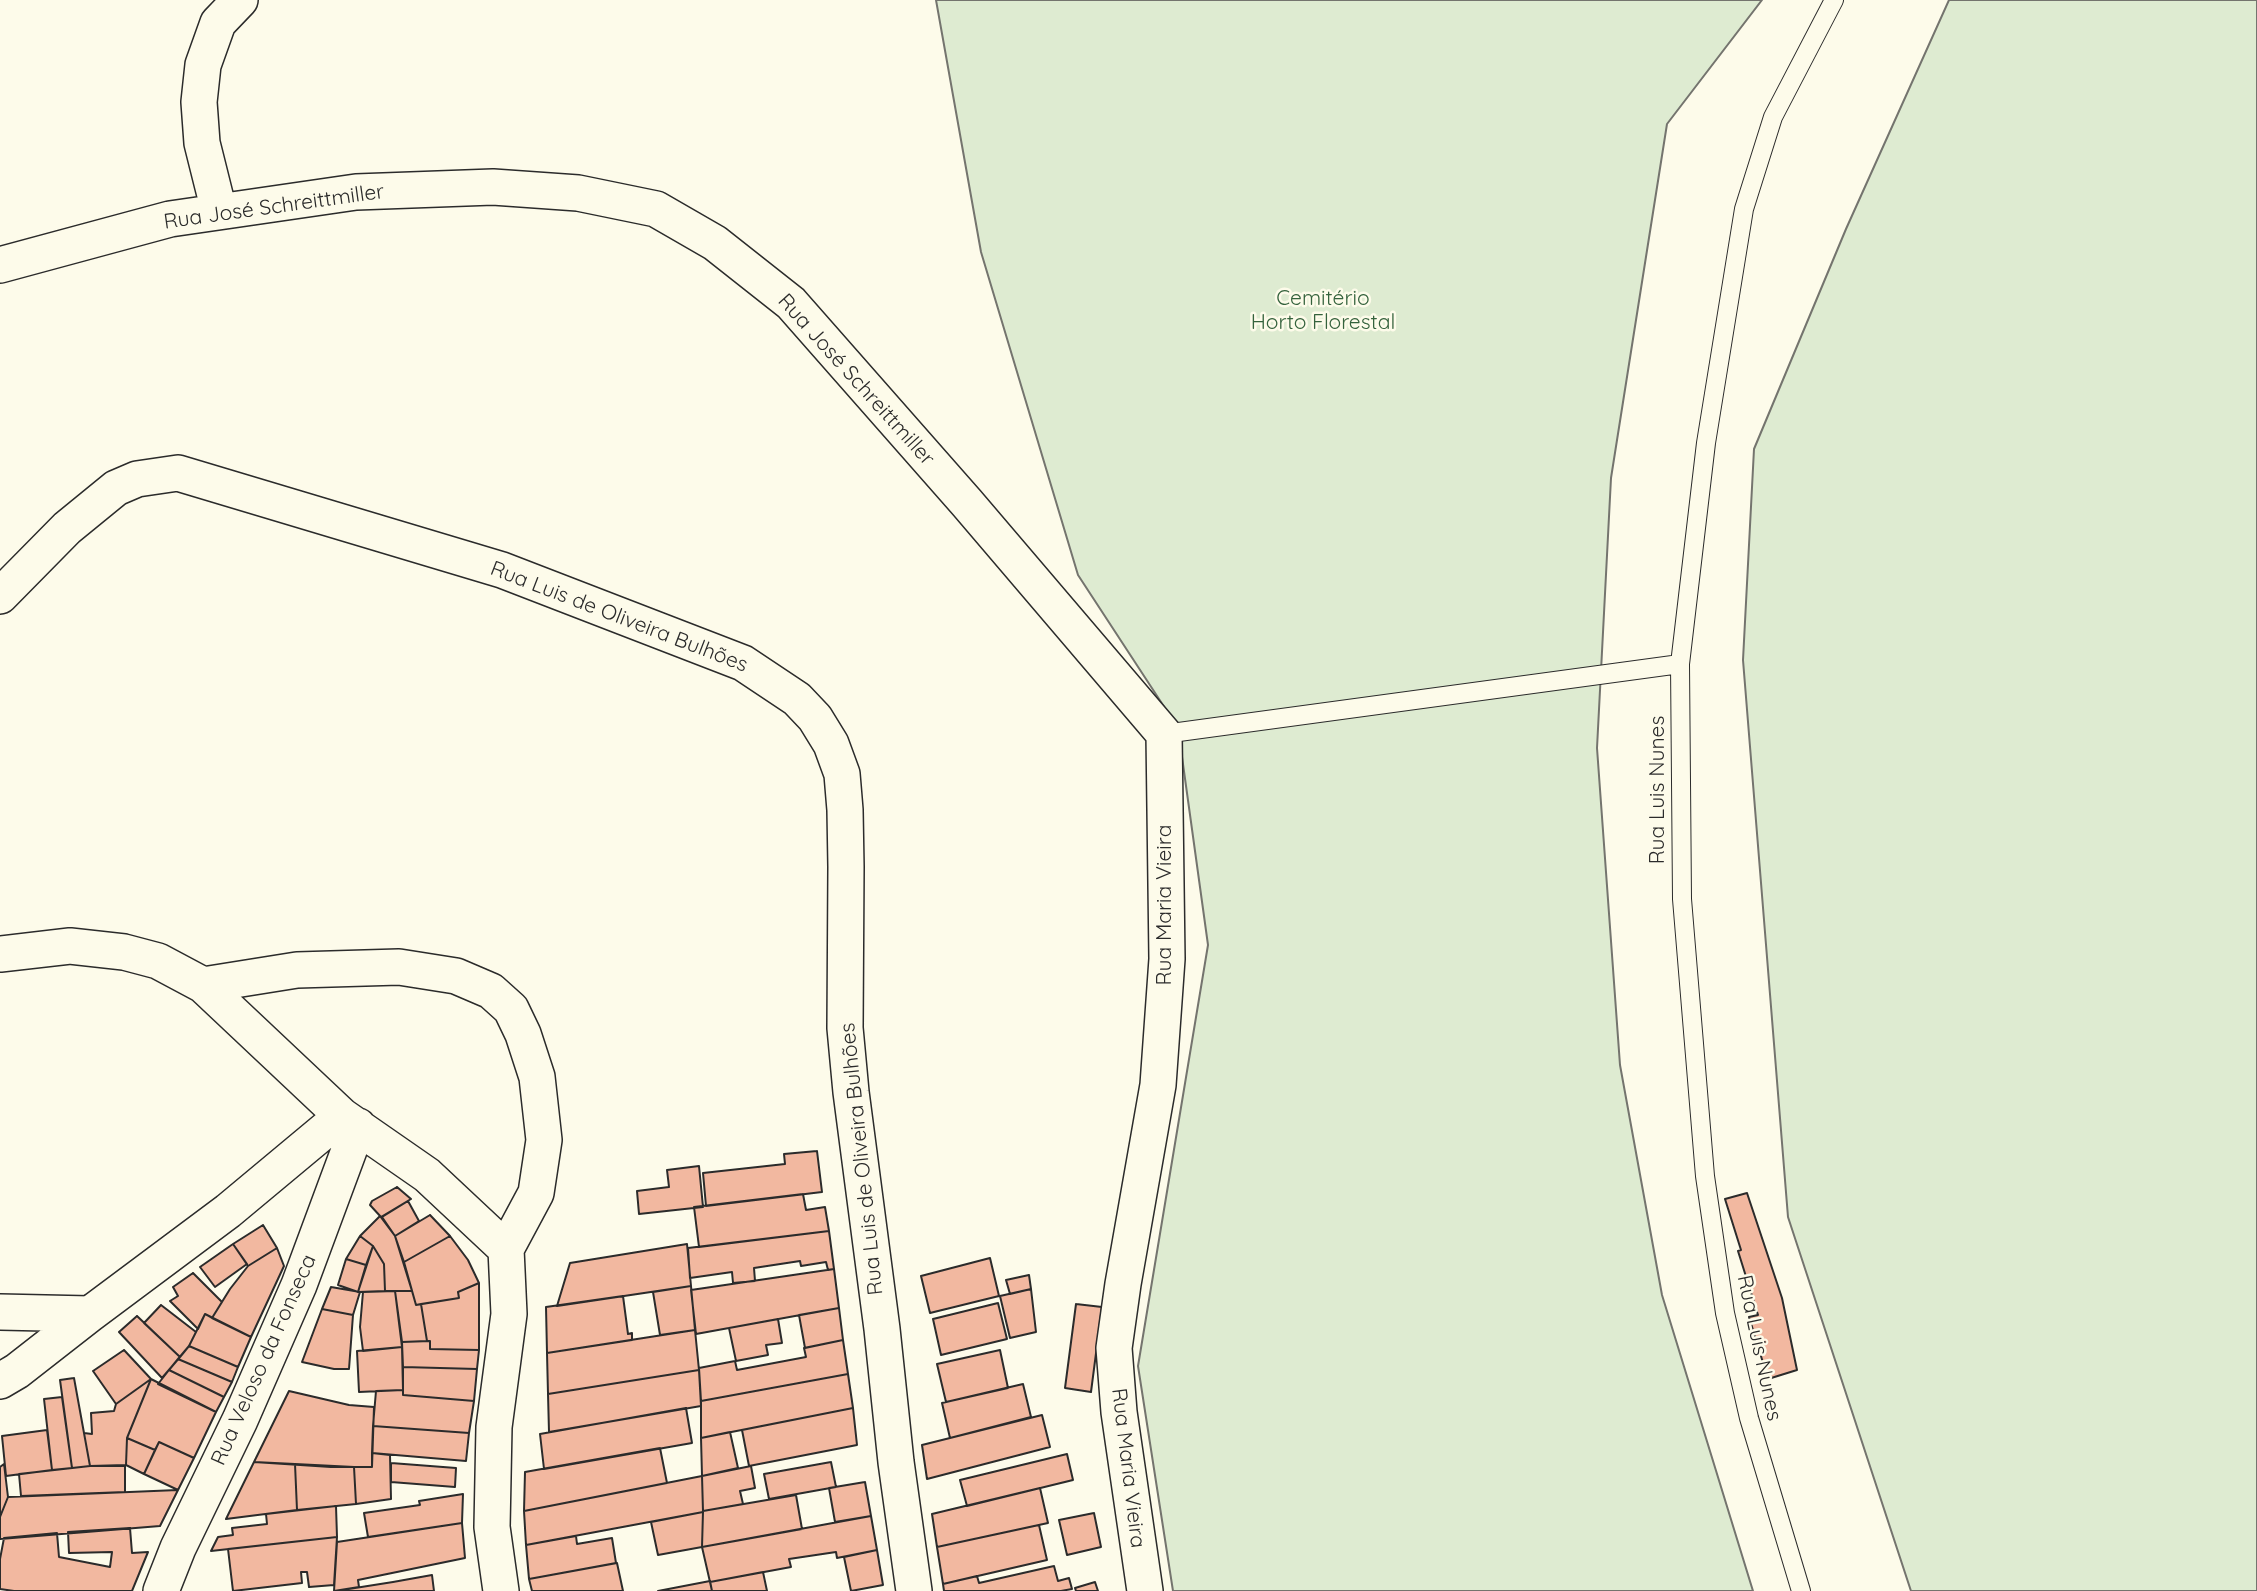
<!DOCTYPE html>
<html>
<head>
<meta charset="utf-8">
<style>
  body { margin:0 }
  canvas { display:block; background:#fdfbea }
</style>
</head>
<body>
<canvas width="2257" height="1591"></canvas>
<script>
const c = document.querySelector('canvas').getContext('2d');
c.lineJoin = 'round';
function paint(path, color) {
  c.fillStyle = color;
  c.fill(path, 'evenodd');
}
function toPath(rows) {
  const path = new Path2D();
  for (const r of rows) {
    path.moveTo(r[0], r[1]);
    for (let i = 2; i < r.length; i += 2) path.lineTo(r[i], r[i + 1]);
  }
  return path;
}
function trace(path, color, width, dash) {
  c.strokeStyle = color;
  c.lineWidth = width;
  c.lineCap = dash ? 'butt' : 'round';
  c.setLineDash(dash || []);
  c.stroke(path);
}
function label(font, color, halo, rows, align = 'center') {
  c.font = font + ' Quicksand,sans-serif';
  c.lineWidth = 5;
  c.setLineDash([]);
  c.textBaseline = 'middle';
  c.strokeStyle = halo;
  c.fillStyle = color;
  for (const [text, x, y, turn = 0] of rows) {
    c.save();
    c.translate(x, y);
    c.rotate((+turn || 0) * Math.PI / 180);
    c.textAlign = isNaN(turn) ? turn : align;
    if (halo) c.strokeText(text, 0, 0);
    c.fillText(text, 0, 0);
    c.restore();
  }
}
const green = toPath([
  [936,0,1762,0,1667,124,1611,478,1597,748,1620,1065,1662,1295,1753,1591,1173,1591,1138,1366,1208,945,1178,728,1078,575,981,252,936,0],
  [1949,0,2257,0,2257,1591,1911,1591,1788,1217,1743,660,1754,449,1846,229,1949,0]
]);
paint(green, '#deebd1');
trace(green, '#74746e', 2);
const building = toPath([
  [817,1151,822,1192,706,1206,703,1173,785,1164,784,1154,817,1151],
  [699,1166,703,1207,639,1214,637,1191,669,1187,667,1170,699,1166],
  [397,1187,411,1199,381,1217,370,1205,372,1201,397,1187],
  [1747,1193,1782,1298,1797,1370,1768,1379,1749,1317,1758,1315,1738,1251,1741,1250,1725,1199,1747,1193],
  [803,1194,806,1210,825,1207,829,1231,699,1247,694,1207,803,1194],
  [408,1201,419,1221,395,1236,382,1217,408,1201],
  [430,1215,450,1236,404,1262,395,1236,430,1215],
  [380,1216,395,1236,412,1291,385,1291,384,1264,373,1246,360,1236,380,1216],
  [263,1225,277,1248,248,1266,233,1244,263,1225],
  [829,1231,834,1269,828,1270,826,1262,801,1266,800,1261,754,1268,755,1281,733,1283,732,1272,690,1278,688,1248,829,1231],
  [360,1236,373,1246,366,1265,346,1259,360,1236],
  [450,1236,468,1260,479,1283,458,1292,459,1298,416,1305,404,1262,450,1236],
  [233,1244,247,1264,215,1287,200,1267,233,1244],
  [687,1244,691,1286,557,1306,570,1263,687,1244],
  [373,1246,384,1264,385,1291,358,1292,373,1246],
  [277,1248,284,1266,251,1337,212,1318,230,1289,248,1266,277,1248],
  [990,1258,999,1296,930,1313,921,1276,990,1258],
  [346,1259,366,1265,358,1292,338,1285,346,1259],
  [834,1269,839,1308,696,1334,691,1290,834,1269],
  [193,1273,222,1302,212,1318,205,1314,198,1329,170,1301,178,1296,173,1287,193,1273],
  [1029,1275,1031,1289,1010,1294,1006,1280,1029,1275],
  [479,1283,479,1350,430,1349,430,1341,427,1341,421,1304,459,1298,458,1292,479,1283],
  [691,1286,695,1330,660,1335,653,1292,691,1286],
  [331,1287,360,1292,353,1315,322,1309,331,1287],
  [1031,1289,1036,1332,1010,1338,1000,1296,1031,1289],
  [395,1291,402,1347,363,1351,360,1327,363,1292,395,1291],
  [395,1291,412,1291,416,1305,421,1304,427,1341,402,1342,395,1291],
  [623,1296,628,1334,632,1333,632,1340,547,1353,546,1307,623,1296],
  [998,1303,1007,1339,941,1355,933,1319,998,1303],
  [1076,1304,1102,1307,1091,1392,1065,1388,1076,1304],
  [161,1305,196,1332,189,1346,180,1357,144,1323,161,1305],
  [839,1308,843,1340,805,1348,799,1315,839,1308],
  [322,1309,353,1315,349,1369,334,1369,302,1362,322,1309],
  [205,1314,251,1337,238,1367,189,1346,205,1314],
  [137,1316,180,1357,162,1378,119,1332,137,1316],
  [778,1319,782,1343,766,1345,768,1355,736,1361,729,1328,778,1319],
  [695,1330,699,1370,548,1394,547,1353,695,1330],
  [843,1340,848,1374,701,1401,699,1368,735,1361,737,1370,806,1357,804,1348,843,1340],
  [430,1341,430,1349,479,1350,477,1369,403,1367,402,1342,430,1341],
  [189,1346,238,1367,232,1382,178,1359,189,1346],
  [402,1347,403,1390,359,1392,357,1351,402,1347],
  [124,1350,151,1379,116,1404,93,1371,124,1350],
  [1000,1350,1008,1388,946,1402,937,1364,1000,1350],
  [178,1359,232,1382,224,1397,169,1370,178,1359],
  [403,1367,477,1369,474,1401,403,1395,403,1367],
  [169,1370,224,1397,216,1412,158,1384,169,1370],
  [699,1370,701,1406,549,1432,548,1394,699,1370],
  [848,1374,853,1408,701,1438,701,1401,848,1374],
  [74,1378,90,1466,72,1468,60,1380,74,1378],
  [151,1379,127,1438,126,1465,90,1466,84,1433,92,1434,91,1413,114,1411,116,1404,151,1379],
  [151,1379,216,1412,194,1458,159,1442,155,1450,127,1438,151,1379],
  [1023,1384,1031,1417,950,1438,942,1403,1023,1384],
  [403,1390,403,1395,474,1401,469,1433,373,1426,376,1391,403,1390],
  [289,1391,349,1405,374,1407,372,1467,331,1467,254,1462,289,1391],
  [62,1397,72,1468,52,1470,44,1399,62,1397],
  [686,1408,692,1443,544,1469,540,1434,686,1408],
  [853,1408,857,1445,749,1466,742,1430,853,1408],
  [1042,1415,1050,1447,927,1479,922,1445,1042,1415],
  [373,1426,469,1433,466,1461,372,1453,373,1426],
  [47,1430,52,1470,6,1476,2,1436,47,1430],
  [730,1432,738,1468,702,1476,701,1438,730,1432],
  [127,1438,155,1450,144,1474,126,1465,127,1438],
  [159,1442,194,1458,178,1490,144,1474,159,1442],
  [660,1448,667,1483,524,1511,525,1472,660,1448],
  [372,1453,390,1455,391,1499,356,1504,354,1467,372,1467,372,1453],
  [1067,1454,1073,1480,967,1506,960,1480,1067,1454],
  [254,1462,295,1464,297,1510,226,1519,254,1462],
  [831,1462,836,1487,769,1499,764,1474,831,1462],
  [391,1463,456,1468,455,1487,391,1482,391,1463],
  [4,1464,8,1497,0,1517,0,1467,4,1464],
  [295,1464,354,1467,356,1504,297,1510,295,1464],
  [90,1466,125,1466,125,1492,21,1496,19,1474,90,1466],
  [751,1466,755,1488,740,1491,743,1504,703,1511,702,1476,751,1466],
  [702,1476,703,1512,526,1545,524,1511,702,1476],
  [865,1482,871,1516,835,1522,829,1488,865,1482],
  [1040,1488,1048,1523,937,1547,932,1514,1040,1488],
  [178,1490,160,1526,0,1539,0,1517,8,1497,178,1490],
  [463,1494,462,1523,368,1537,364,1513,420,1505,419,1501,463,1494],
  [796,1495,802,1529,702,1547,703,1511,796,1495],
  [336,1506,337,1537,211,1551,218,1537,233,1535,232,1528,267,1524,266,1514,336,1506],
  [703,1512,702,1547,658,1555,651,1522,703,1512],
  [1094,1513,1101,1547,1067,1555,1059,1520,1094,1513],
  [871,1516,877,1550,837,1558,836,1552,789,1559,791,1567,710,1582,702,1547,871,1516],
  [462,1523,465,1558,358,1580,359,1587,334,1591,337,1542,462,1523],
  [1039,1525,1047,1560,943,1584,937,1547,1039,1525],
  [130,1528,132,1553,148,1552,132,1591,14,1591,0,1589,0,1559,4,1538,57,1533,59,1557,110,1567,112,1552,69,1553,68,1532,130,1528],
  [576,1536,577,1544,612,1538,616,1563,529,1579,526,1545,576,1536],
  [337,1537,334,1585,309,1587,307,1572,301,1572,302,1583,233,1591,228,1549,337,1537],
  [877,1550,883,1585,851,1591,844,1557,877,1550],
  [617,1563,623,1591,532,1591,529,1579,617,1563],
  [1054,1566,1058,1581,1069,1578,1072,1589,1061,1591,944,1591,943,1584,977,1576,979,1583,1054,1566],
  [763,1572,767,1591,712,1591,710,1582,763,1572],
  [432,1575,434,1591,336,1591,393,1582,432,1575],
  [710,1581,712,1591,658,1591,710,1581],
  [1095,1582,1098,1591,1076,1591,1075,1588,1095,1582]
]);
paint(building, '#f2b8a0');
trace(building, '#2b2b2b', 2);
const service = toPath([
  [1164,734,1680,664],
  [1801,1591,1749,1418,1725,1313,1705,1176,1682,899,1680,664,1706,443,1744,209,1773,117,1834,0]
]);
const minor = toPath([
  [219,211,202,143,199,102,203,65,218,23,240,0],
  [0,265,170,219,356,192,493,187,578,193,656,209,715,243,791,303,967,503,1164,734,1167,959,1158,1085,1123,1284,1114,1348,1119,1412,1145,1591],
  [0,596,67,528,116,488,137,479,178,473,502,570,743,663,797,699,815,718,831,744,842,774,845,810,846,867,845,1028,851,1092,882,1329,896,1462,914,1591],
  [0,954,70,946,124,952,158,961,203,985,342,1116,427,1175,506,1249,509,1314,494,1427,492,1527,501,1591],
  [203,985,297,970,399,967,456,976,491,991,511,1009,523,1034,537,1077,544,1140,536,1193,506,1249],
  [0,1312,90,1314,228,1211,342,1116],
  [0,1381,17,1371,90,1314],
  [161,1591,178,1548,240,1420,299,1285,358,1126]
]);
trace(service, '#2b2b2b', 20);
trace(minor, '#2b2b2b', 38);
trace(service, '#fdfbea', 18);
trace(minor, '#fdfbea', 35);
label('21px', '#2b2b2b', '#fdfbea', [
  ["Rua José Schreittmiller",274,207,-8],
  ["Rua José Schreittmiller",856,380,48],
  ["Rua Luis de Oliveira Bulhões",619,617,21],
  ["Rua Luis Nunes",1658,790,-90],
  ["Rua Maria Vieira",1165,905,-90],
  ["Rua Luis de Oliveira Bulhões",862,1159,-96],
  ["Rua Luis Nunes",1759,1348,78],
  ["Rua Veloso da Fonseca",264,1360,-66],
  ["Rua Maria Vieira",1128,1468,83]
]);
label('21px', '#34623c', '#fdfbea', [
  ["Cemitério",1323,299],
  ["Horto Florestal",1323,323]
]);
</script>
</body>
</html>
